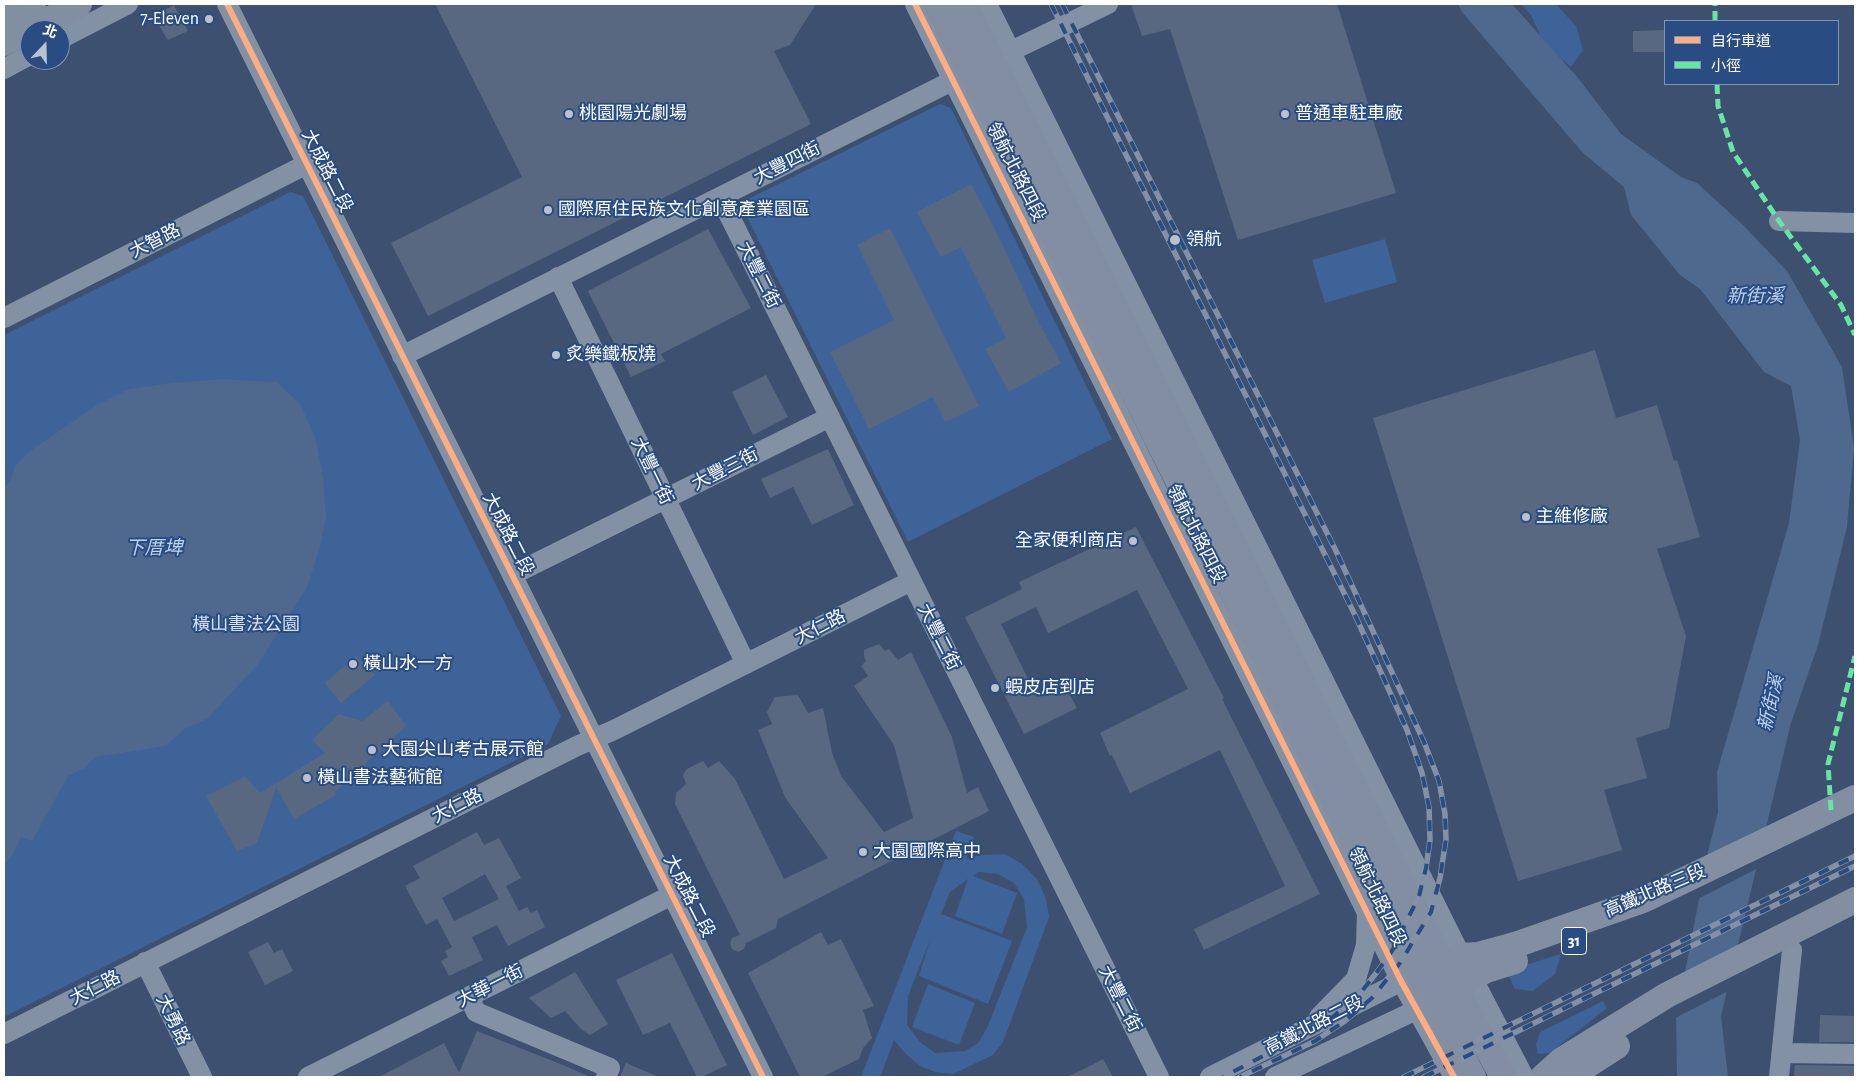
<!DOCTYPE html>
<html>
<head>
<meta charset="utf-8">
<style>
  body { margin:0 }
  #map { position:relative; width:1859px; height:1081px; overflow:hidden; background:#3d506f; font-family:"Alegreya Sans","Noto Sans TC",sans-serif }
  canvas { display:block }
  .frame { position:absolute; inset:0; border:5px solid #fff; pointer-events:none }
  .legend { position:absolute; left:1664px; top:20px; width:175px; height:65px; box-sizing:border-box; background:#294c83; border:1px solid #7f94b5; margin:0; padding:6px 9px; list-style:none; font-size:15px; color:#fff }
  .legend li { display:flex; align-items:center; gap:10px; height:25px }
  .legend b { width:25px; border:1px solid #7f94b5 }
  .north { position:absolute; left:20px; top:20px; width:50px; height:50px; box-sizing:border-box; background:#294c83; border:1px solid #7f94b5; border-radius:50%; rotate:21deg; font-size:14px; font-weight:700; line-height:20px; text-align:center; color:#fff }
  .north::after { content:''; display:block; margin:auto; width:18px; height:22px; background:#bbc2cd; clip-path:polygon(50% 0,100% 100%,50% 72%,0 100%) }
</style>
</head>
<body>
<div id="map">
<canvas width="1859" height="1081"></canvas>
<div class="frame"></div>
<ul class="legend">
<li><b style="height:6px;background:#ffac80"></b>自行車道</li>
<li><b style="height:6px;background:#66e7a1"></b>小徑</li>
</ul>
<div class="north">北</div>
</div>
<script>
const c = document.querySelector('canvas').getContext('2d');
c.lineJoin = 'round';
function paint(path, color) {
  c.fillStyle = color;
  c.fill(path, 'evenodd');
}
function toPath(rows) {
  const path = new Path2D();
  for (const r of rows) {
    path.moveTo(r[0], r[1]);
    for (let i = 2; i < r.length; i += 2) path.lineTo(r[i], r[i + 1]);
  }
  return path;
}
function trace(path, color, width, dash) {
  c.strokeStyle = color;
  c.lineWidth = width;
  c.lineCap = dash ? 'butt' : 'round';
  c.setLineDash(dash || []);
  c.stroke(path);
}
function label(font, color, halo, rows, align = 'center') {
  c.font = font + ' "Alegreya Sans","Noto Sans TC",sans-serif';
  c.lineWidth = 4;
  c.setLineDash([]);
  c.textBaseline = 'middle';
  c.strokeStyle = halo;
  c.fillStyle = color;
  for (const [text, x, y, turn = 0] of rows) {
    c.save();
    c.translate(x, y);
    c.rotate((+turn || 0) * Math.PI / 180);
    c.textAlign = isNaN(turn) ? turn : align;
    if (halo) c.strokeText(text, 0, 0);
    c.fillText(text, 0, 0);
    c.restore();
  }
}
paint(toPath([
  [1521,4,1556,4,1576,26,1583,50,1571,67,1544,44,1531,15],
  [940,104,951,108,1112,439,908,542,740,203],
  [290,192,303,196,561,716,548,744,4,1017,4,335],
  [1385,239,1397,282,1325,303,1312,260],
  [956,831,974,837,966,859,981,855,1005,854,1022,864,1037,879,1046,899,1049,917,1003,1042,993,1055,953,1074,935,1072,920,1066,905,1053,894,1040,880,1077,861,1077],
  [979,872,998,874,1014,883,1024,899,1027,927,987,1028,978,1043,965,1051,935,1053,920,1042,907,1025,908,996,930,940,919,976,988,1004,1012,941,941,914,950,892,968,879,955,916,1002,934,1017,893,973,876],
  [1561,954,1555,974,1533,991,1515,989,1506,971],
  [928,984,975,1003,959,1045,912,1027],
  [1603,1001,1607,1008,1550,1053,1538,1054,1536,1044,1540,1032]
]), '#3e6399');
paint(toPath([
  [1458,4,1512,4,1578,78,1621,134,1681,177,1697,183,1743,225,1787,271,1842,367,1854,448,1847,527,1818,645,1791,723,1721,1016,1728,1077,1677,1077,1676,1019,1708,852,1718,812,1717,772,1789,523,1800,440,1791,386,1764,372,1700,289,1680,275,1631,215,1624,187,1583,153,1462,12],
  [222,379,277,382,301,405,316,440,323,477,326,518,320,546,308,585,258,664,207,719,184,729,166,746,95,757,84,768,68,776,32,841,21,837,12,856,4,864,4,489,10,481,16,464,33,449,97,405,129,389,172,383]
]), '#4f688e');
paint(toPath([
  [1767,829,1758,868,1696,900,1703,861],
  [1740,945,1730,990,1673,1019,1682,974]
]), '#3d506f');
paint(toPath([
  [435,4,816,4,790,45,774,51,811,124,428,316,391,243,522,177],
  [1131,4,1337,4,1396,193,1238,240,1170,29,1142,36],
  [174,5,188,31,168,40,153,16],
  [1665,30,1665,52,1633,52,1633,31],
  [971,184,995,229,1040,325,1061,363,1009,392,985,349,1006,338,961,247,941,257,917,212],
  [890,228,979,406,945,422,933,397,869,429,830,352,894,320,857,245],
  [708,229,751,308,661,354,665,361,631,377,588,291],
  [1595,350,1616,418,1657,405,1674,461,1677,460,1700,537,1657,549,1686,636,1669,728,1636,738,1647,778,1604,790,1622,850,1518,881,1373,418],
  [766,375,788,417,753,435,732,392],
  [828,449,854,505,812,525,793,487,770,498,761,479],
  [1136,527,1224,698,1222,699,1320,894,1204,950,1194,929,1285,886,1220,750,1130,793,1112,755,1110,756,1100,733,1188,689,1137,590,1048,633,1036,607,1001,624,1037,697,1064,684,1077,708,1024,734,965,617,1022,589,1019,582],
  [879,644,885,651,889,649,898,660,911,652,952,737,967,793,978,787,989,811,778,919,776,928,746,943,744,949,738,952,732,949,730,944,732,938,740,935,675,804,676,793,686,784,683,775,687,769,703,761,708,768,719,761,735,779,784,879,828,858,785,797,758,730,772,724,767,712,775,697,798,695,808,713,823,708,832,753,841,776,884,832,913,818,894,745,854,686,868,676,861,666,866,661,864,656,864,650],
  [356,656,375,675,341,703,325,683],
  [388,701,406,726,335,792,336,795,294,819,276,788,257,843,237,851,206,796,245,776,260,793,325,753,312,740,339,714,362,721],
  [477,832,484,845,499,838,521,878,506,886,519,911,527,907,531,913,537,910,545,927,508,946,497,925,472,937,483,960,449,976,441,961,448,957,445,951,452,947,437,919,426,925,405,886,420,878,413,866],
  [485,874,499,899,454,921,442,898],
  [821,932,828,945,841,939,874,1006,863,1010,872,1038,863,1048,859,1059,822,1077,800,1077,748,973],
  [268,942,274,953,282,949,293,971,265,985,248,952],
  [672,953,727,1065,702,1077,697,1077,670,1023,643,1035,616,980],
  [575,972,608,1024,590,1035,581,1029,565,1011,551,1018,529,998],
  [1820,1015,1855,1016,1855,1042,1819,1042],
  [477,1031,563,1065,590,1077,379,1077,444,1043,459,1073],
  [1103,1059,1113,1077,1067,1077,1092,1065],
  [626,1063,659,1077,620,1077],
  [1795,1065,1855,1066,1855,1077,1794,1077]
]), '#586880');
trace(toPath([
  [227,4,763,1077],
  [915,4,1401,981,1454,1077],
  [987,4,1461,956,1524,1077],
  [60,39,128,4],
  [999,57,1108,4],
  [4,69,30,55],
  [720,197,1159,1077],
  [1779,221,1855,223],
  [558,277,746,664],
  [4,318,307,164],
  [402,356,964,75],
  [512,575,830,417],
  [145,962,202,1077],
  [469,997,476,1012,610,1068,606,1077],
  [1319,1017,1356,979,1366,945,1367,912],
  [4,1034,577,746,614,730,911,581],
  [1783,1053,1855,1054],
  [308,1077,672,895],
  [1210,1077,1412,976],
  [1275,1077,1429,1004],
  [1779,1077,1792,950]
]), '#8391a5', 20);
trace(toPath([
  [937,4,1194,512,1413,962,1473,1077],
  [964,4,1442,964,1503,1077],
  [4,19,33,4],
  [4,43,79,4],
  [1426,970,1461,956,1478,955,1518,944,1643,900,1855,798],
  [1440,997,1486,970,1515,961],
  [1543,1077,1562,1060,1667,995,1855,900],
  [1569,1077,1617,1046]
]), '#828fa2', 26);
const rail = toPath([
  [1051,4,1355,615,1407,730,1422,773,1429,807,1430,840,1426,868,1419,896,1392,951,1377,972,1362,991,1326,1023,1223,1077],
  [1062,4,1336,551,1424,742,1439,781,1445,814,1446,839,1440,878,1431,912,1400,963,1372,998,1345,1021,1315,1041,1240,1077],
  [1404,1077,1855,856],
  [1424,1077,1855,866]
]);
trace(rail, '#8390a5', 5.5);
trace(rail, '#294c83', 4, [11]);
trace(toPath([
  [1715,21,1715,4],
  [1717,84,1718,106,1733,152,1779,221,1841,305,1855,335],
  [1831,810,1828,764,1855,656]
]), '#66e7a1', 5, [10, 5]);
trace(toPath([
  [227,4,763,1077],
  [915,4,1401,981,1454,1077]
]), '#ffac80', 6);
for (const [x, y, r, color] of [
  [209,19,5,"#bbc2cd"],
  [569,114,5,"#bbc2cd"],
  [1285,114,5,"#bbc2cd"],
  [548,210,5,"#bbc2cd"],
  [1175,240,6,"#bbc2cd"],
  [556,355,5,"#bbc2cd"],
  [1526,517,5,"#bbc2cd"],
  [1133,541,5,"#bbc2cd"],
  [353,664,5,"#bbc2cd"],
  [995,688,5,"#bbc2cd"],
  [372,750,5,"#bbc2cd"],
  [307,778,5,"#bbc2cd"],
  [863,852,5,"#bbc2cd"]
]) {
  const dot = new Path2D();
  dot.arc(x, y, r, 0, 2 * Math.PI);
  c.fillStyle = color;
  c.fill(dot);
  trace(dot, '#294c83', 2);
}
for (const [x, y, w] of [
  [1574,941,25]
]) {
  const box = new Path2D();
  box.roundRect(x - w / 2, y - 13.5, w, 27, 4);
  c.fillStyle = '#294c83';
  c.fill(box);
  trace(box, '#fff', 1);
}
label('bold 16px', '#fff', null, [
  ["31",1574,941]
]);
label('18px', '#fff', '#294c83', [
  ["7-Eleven",199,19,"right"],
  ["桃園陽光劇場",579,114],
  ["普通車駐車廠",1295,114],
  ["國際原住民族文化創意產業園區",558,210],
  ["領航",1186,240],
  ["炙樂鐵板燒",566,355],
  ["主維修廠",1536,517],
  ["全家便利商店",1123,541,"right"],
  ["橫山水一方",363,664],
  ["蝦皮店到店",1005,688],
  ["大園尖山考古展示館",382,750],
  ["橫山書法藝術館",317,778],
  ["大園國際高中",873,852]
], 'left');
label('18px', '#fff', '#294c83', [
  ["大豐四街",787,163,-27],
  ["大成路二段",327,171,63],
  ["領航北路四段",1016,172,63],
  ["大智路",155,241,-27],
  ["大豐二街",759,275,63],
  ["大豐三街",725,469,-27],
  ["大豐一街",652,471,64],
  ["大成路二段",508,534,63],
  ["領航北路四段",1196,534,63],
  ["大仁路",820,627,-27],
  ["大豐二街",939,637,63],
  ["大仁路",457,806,-27],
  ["高鐵北路三段",1655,891,-23],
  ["大成路二段",689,896,63],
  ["領航北路四段",1377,897,64],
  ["大華一街",490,986,-27],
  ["大仁路",95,988,-27],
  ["大豐二街",1120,999,63],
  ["大勇路",173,1020,64],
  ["高鐵北路二段",1314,1025,-27]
]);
label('18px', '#d6e3f5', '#294c83', [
  ["橫山書法公園",246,625]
]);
label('italic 19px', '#bed2ee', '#294c83', [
  ["新街溪",1755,296],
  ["下厝埤",154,548],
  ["新街溪",1771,703,-77]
]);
</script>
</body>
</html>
